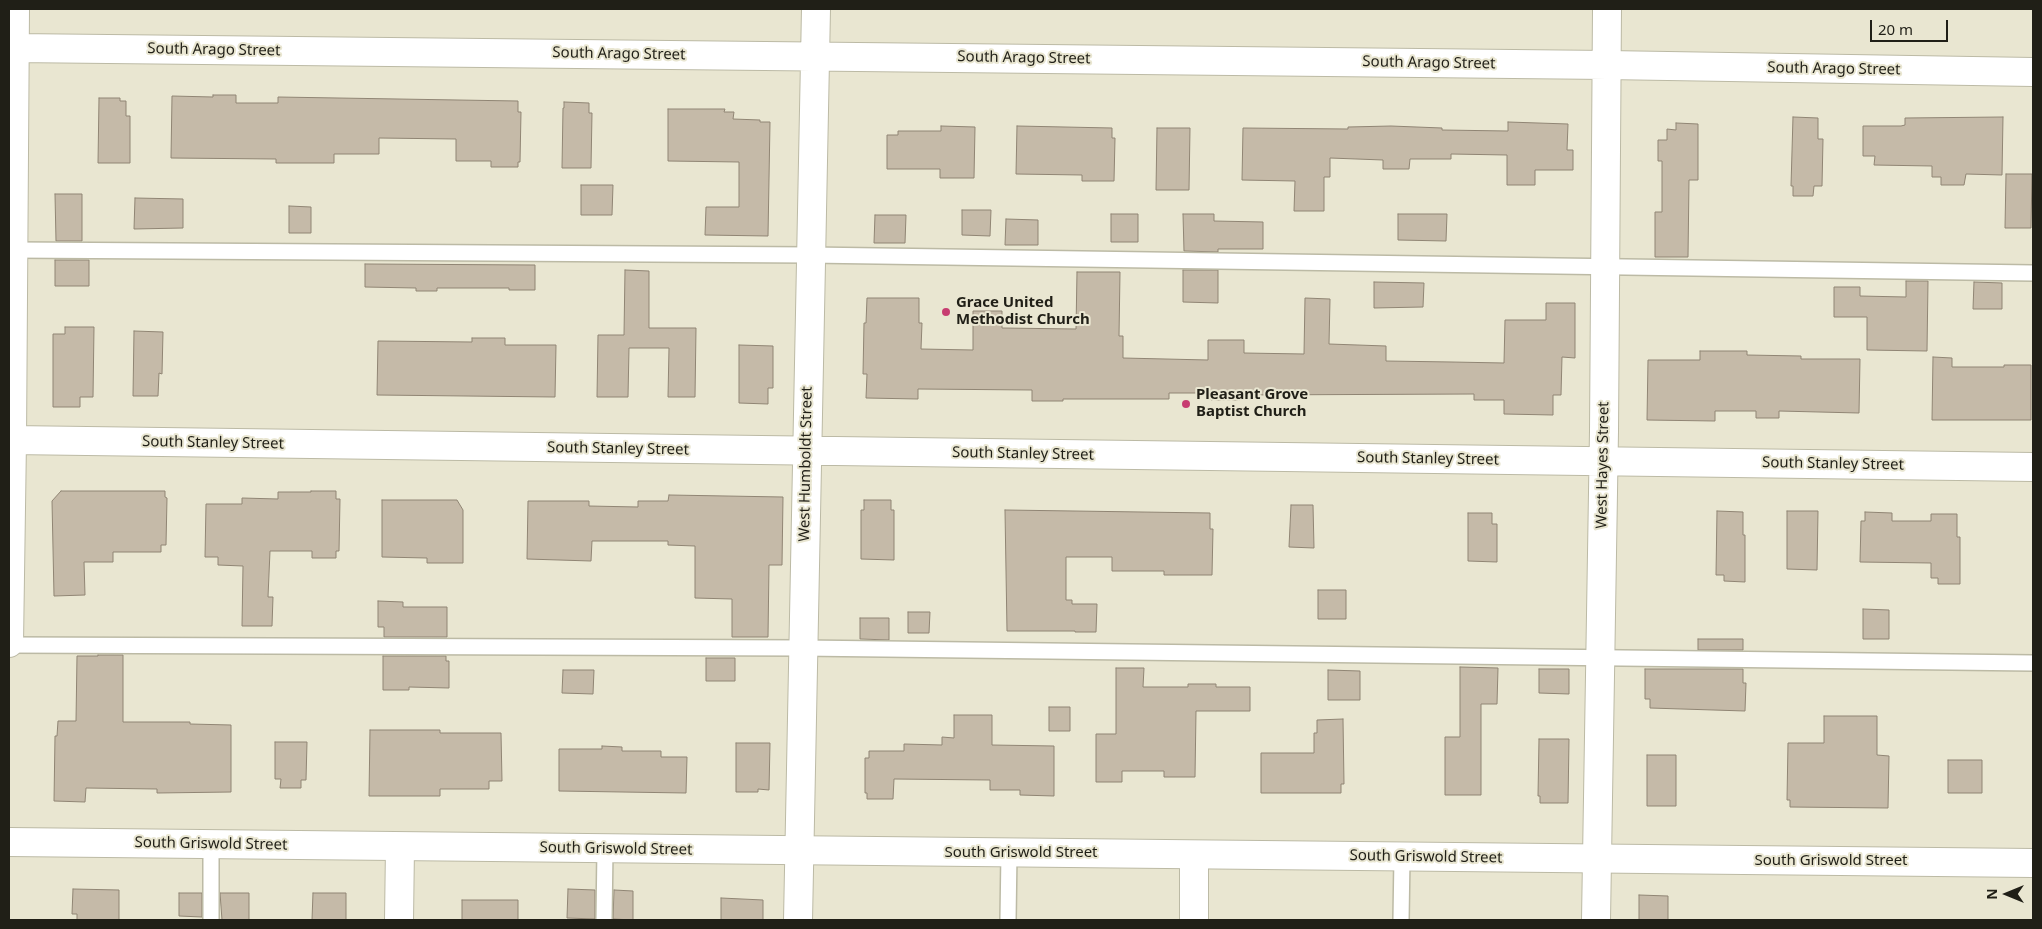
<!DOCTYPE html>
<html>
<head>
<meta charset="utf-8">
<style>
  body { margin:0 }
  #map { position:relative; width:2042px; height:929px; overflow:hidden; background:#e9e6d1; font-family:"Noto Sans",sans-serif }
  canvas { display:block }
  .frame { position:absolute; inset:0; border:10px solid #201f17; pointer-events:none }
  .north { position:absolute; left:1982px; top:869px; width:50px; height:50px; -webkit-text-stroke:4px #e9e6d1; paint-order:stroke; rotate:270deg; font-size:14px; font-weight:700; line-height:20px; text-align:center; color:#201f17 }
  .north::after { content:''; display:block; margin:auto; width:18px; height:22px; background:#201f17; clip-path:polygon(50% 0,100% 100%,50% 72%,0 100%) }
  .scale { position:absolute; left:1870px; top:20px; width:78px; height:22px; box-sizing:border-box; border:2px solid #201f17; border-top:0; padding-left:6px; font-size:15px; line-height:18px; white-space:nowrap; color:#201f17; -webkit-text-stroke:4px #e9e6d1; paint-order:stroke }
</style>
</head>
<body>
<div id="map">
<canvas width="2042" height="929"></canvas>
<div class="frame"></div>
<div class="north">N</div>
<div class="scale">20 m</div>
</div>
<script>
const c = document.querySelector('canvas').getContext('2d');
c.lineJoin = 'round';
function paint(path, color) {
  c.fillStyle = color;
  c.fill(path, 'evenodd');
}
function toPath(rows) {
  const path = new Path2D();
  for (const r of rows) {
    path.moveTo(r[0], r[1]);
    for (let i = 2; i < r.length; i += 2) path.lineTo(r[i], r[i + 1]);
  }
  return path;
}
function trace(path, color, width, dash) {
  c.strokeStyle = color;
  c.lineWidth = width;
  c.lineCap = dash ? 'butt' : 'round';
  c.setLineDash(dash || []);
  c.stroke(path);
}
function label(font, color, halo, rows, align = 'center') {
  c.font = font + ' "Noto Sans",sans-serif';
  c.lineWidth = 4;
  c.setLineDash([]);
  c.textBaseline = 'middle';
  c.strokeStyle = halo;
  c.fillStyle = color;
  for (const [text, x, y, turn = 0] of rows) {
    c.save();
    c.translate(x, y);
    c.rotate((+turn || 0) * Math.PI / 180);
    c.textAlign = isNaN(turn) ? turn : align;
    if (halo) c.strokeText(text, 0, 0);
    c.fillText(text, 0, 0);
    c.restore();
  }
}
const building = toPath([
  [213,95,236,95,236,103,278,103,278,97,518,101,518,112,521,112,520,162,518,162,518,167,491,167,491,161,456,161,456,139,379,138,379,154,334,154,334,163,276,163,276,159,171,158,172,96,213,97,213,95],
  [99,98,120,98,120,101,126,101,126,116,130,116,130,163,98,163,99,98],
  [564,102,589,103,589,113,592,113,591,168,562,168,563,108,564,108,564,102],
  [668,109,725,109,724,112,734,112,733,119,760,120,760,122,770,122,768,236,705,235,706,207,739,207,739,162,668,161,668,109],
  [1793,117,1818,118,1818,139,1823,139,1822,186,1814,186,1813,196,1793,196,1793,186,1791,186,1793,117],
  [2003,117,2002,175,1966,174,1964,185,1941,185,1941,177,1932,177,1932,166,1874,165,1875,156,1863,156,1863,126,1901,126,1905,125,1905,118,2003,117],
  [1508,122,1568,124,1567,150,1573,150,1573,170,1535,170,1535,185,1507,185,1507,155,1451,154,1451,159,1410,159,1409,169,1383,169,1383,160,1330,158,1330,177,1324,177,1324,211,1294,211,1295,181,1242,180,1243,128,1348,129,1348,127,1391,126,1442,128,1442,130,1508,131,1508,122],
  [1676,123,1698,124,1698,180,1689,180,1688,257,1655,257,1655,212,1662,212,1662,161,1658,161,1658,140,1667,140,1667,129,1676,130,1676,123],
  [941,126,975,127,974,178,940,178,940,169,887,169,887,135,898,135,898,131,941,131,941,126],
  [1017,126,1112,128,1112,138,1115,138,1114,181,1082,181,1082,175,1016,174,1017,126],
  [1157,128,1190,128,1189,190,1156,190,1157,128],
  [2006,174,2032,174,2031,228,2005,228,2006,174],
  [581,185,613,185,612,215,581,215,581,185],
  [55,194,82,194,82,241,56,241,55,194],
  [135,198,183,199,183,228,134,229,135,198],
  [289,206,311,207,311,233,289,233,289,206],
  [962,210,991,210,990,236,962,235,962,210],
  [1111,214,1138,214,1138,242,1111,242,1111,214],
  [1183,214,1214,214,1214,221,1263,222,1263,249,1218,249,1218,252,1184,251,1183,214],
  [1398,214,1447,214,1446,241,1398,240,1398,214],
  [875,215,906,215,905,243,874,243,875,215],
  [1006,219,1038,220,1038,245,1005,245,1006,219],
  [55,260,89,260,89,286,55,286,55,260],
  [365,264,535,265,535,290,509,290,509,288,437,288,437,291,416,291,416,288,365,287,365,264],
  [625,270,649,271,649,328,696,328,695,397,668,397,669,348,629,348,628,397,597,397,598,335,624,335,625,270],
  [1183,270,1218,270,1218,303,1183,302,1183,270],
  [1077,272,1120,272,1119,336,1123,336,1123,358,1208,360,1208,340,1244,340,1244,353,1304,354,1305,298,1330,299,1329,344,1386,346,1386,361,1452,362,1504,363,1505,320,1546,320,1546,303,1575,303,1575,358,1562,357,1561,395,1553,395,1553,415,1504,414,1504,400,1474,400,1474,394,1240,395,1240,400,1211,400,1211,393,1169,393,1169,399,1063,399,1063,401,1032,401,1032,390,918,389,918,399,866,398,867,374,863,374,864,323,866,323,867,298,919,298,919,323,922,323,921,349,973,350,973,311,1002,311,1002,328,1076,329,1077,272],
  [1906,281,1928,281,1927,351,1867,350,1867,317,1834,317,1834,287,1860,287,1860,296,1906,297,1906,281],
  [1374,282,1424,283,1423,307,1374,308,1374,282],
  [1974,282,2002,283,2002,309,1973,309,1974,282],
  [65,327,94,327,93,397,80,397,80,407,53,407,53,334,65,334,65,327],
  [134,331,163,332,162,374,159,373,158,396,133,396,134,331],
  [472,338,505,338,505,345,556,345,555,397,377,395,378,341,472,342,472,338],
  [739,345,773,346,773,388,768,388,768,404,739,403,739,345],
  [1700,351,1747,351,1747,355,1801,356,1801,359,1860,359,1859,413,1779,411,1779,418,1756,418,1756,411,1715,411,1715,421,1647,420,1648,360,1700,360,1700,351],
  [1933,357,1952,358,1952,367,2004,367,2004,365,2031,365,2031,420,1932,420,1933,357],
  [61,491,165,491,165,497,167,498,166,545,161,545,161,552,113,552,113,562,84,562,85,595,54,596,52,501,61,491],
  [311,491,336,491,336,499,340,499,339,551,336,551,336,558,312,558,312,551,270,551,268,597,273,597,272,626,242,626,243,566,218,565,218,557,205,557,206,504,242,504,242,498,278,499,278,492,311,492,311,491],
  [669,495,783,497,782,565,769,565,768,637,732,637,732,599,695,598,695,546,668,545,668,541,592,541,591,561,527,559,528,501,589,501,589,506,638,507,638,501,668,501,669,495],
  [382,500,457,500,463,510,463,563,427,563,427,558,382,557,382,500],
  [864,500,891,500,891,510,894,510,894,560,861,559,861,510,864,510,864,500],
  [1291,505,1313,505,1314,548,1289,547,1291,505],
  [1005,510,1210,513,1210,529,1213,529,1212,575,1164,575,1164,571,1112,571,1112,557,1066,557,1066,600,1072,600,1072,604,1097,604,1096,632,1075,632,1075,631,1007,631,1005,510],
  [1717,511,1743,512,1743,535,1745,535,1745,582,1724,581,1724,575,1716,575,1717,511],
  [1787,511,1818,511,1817,570,1787,569,1787,511],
  [1865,512,1892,513,1892,521,1931,521,1931,514,1957,514,1957,537,1960,537,1960,584,1938,584,1938,578,1931,578,1931,563,1860,562,1861,521,1865,521,1865,512],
  [1468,513,1492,513,1492,524,1497,524,1497,562,1468,561,1468,513],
  [1318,590,1346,590,1346,619,1318,619,1318,590],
  [378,601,403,602,403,607,447,607,447,637,384,637,384,627,378,627,378,601],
  [1863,609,1889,610,1889,639,1863,639,1863,609],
  [908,612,930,612,929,633,908,633,908,612],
  [860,618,889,618,889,640,860,639,860,618],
  [1698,639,1743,639,1743,650,1698,650,1698,639],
  [98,655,123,655,123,722,190,722,190,724,231,725,231,792,157,793,157,789,86,788,85,802,54,801,55,736,57,736,58,721,76,721,77,656,98,656,98,655],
  [383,656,446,656,446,661,449,661,449,688,409,687,409,690,383,690,383,656],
  [706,658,735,658,735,681,706,681,706,658],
  [1460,667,1498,668,1497,704,1481,704,1481,795,1445,795,1445,737,1460,737,1460,667],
  [1116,668,1144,668,1143,687,1188,687,1188,684,1216,684,1216,687,1250,687,1250,711,1196,711,1195,777,1164,777,1164,771,1122,771,1122,782,1096,782,1096,734,1116,734,1116,668],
  [1539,669,1569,669,1569,694,1539,693,1539,669],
  [1645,669,1743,669,1743,683,1746,683,1745,711,1650,708,1650,699,1645,699,1645,669],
  [563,670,594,670,593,694,562,693,563,670],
  [1328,670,1360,671,1360,700,1328,700,1328,670],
  [1049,707,1070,707,1070,731,1049,731,1049,707],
  [954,715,992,715,992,745,1054,746,1054,796,1020,795,1020,790,990,790,990,780,894,779,893,799,867,799,867,793,865,793,865,758,869,758,869,751,904,751,904,744,942,745,942,737,954,738,954,715],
  [1824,716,1877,716,1877,755,1889,756,1888,808,1790,807,1790,800,1787,800,1788,743,1824,743,1824,716],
  [1343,719,1344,784,1341,784,1341,793,1261,793,1261,753,1314,753,1314,733,1317,733,1317,720,1343,719],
  [370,730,440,730,440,733,501,733,502,781,489,781,489,789,440,789,440,796,369,796,370,730],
  [1539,739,1569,739,1568,803,1540,803,1540,796,1538,796,1539,739],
  [275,742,307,742,306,780,301,780,301,788,280,788,281,779,275,779,275,742],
  [736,743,770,743,769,790,758,789,758,792,736,792,736,743],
  [602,746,622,747,622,751,661,751,661,757,687,757,686,793,559,791,559,749,602,749,602,746],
  [1647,755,1676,755,1676,806,1647,806,1647,755],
  [1948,760,1982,760,1982,793,1948,793,1948,760],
  [73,889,119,890,119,920,77,920,77,914,72,914,73,889],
  [568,889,595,890,595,919,567,918,568,889],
  [614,890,633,891,633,920,613,919,614,890],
  [179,893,202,893,202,917,179,916,179,893],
  [220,893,249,893,249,920,222,920,220,893],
  [313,893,346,893,346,920,312,920,313,893],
  [1639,895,1668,896,1668,920,1639,920,1639,895],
  [721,898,763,900,763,920,721,920,721,898],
  [462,900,518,900,518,920,462,920,462,900]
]);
paint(building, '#c5baa8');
trace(building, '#908574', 1);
const service = toPath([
  [13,250,810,255,2033,273],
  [9,645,802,648,2033,663],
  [211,920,211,844],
  [604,920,605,849],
  [1008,920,1009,853],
  [1401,920,1402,857]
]);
const minor = toPath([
  [15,48,1607,65,2033,72],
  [12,440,2033,467],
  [9,643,12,440,15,9],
  [399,920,400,847],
  [798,920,816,9],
  [1194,920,1194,855],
  [1596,920,1604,431,1607,9]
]);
const tertiary = toPath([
  [9,842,2033,863]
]);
trace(service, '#bcbaa5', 18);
trace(minor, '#bcbaa5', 30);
trace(tertiary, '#bcbaa5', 30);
trace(service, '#fff', 15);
trace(minor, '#fff', 28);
trace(tertiary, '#fff', 28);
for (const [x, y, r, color] of [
  [946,312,5,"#c73c70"],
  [1186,404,5,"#c73c70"]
]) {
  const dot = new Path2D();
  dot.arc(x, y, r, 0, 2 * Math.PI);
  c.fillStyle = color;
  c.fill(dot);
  trace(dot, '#e9e6d1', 2);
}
label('15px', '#201f17', '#e9e6d1', [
  ["South Arago Street",214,50,1],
  ["South Arago Street",619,54,1],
  ["South Arago Street",1024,58,1],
  ["South Arago Street",1429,63,1],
  ["South Arago Street",1834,69,1],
  ["South Stanley Street",213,443,1],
  ["South Stanley Street",618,449,1],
  ["South Stanley Street",1023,454,1],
  ["South Stanley Street",1428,459,1],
  ["West Humboldt Street",806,464,-89],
  ["South Stanley Street",1833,464,1],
  ["West Hayes Street",1603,465,-89],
  ["South Griswold Street",211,844,1],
  ["South Griswold Street",616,849,1],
  ["South Griswold Street",1021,853],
  ["South Griswold Street",1426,857,1],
  ["South Griswold Street",1831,861]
]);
label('bold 15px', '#201f17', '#e9e6d1', [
  ["Grace United",956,303],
  ["Methodist Church",956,320],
  ["Pleasant Grove",1196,395],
  ["Baptist Church",1196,412]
], 'left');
</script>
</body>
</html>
